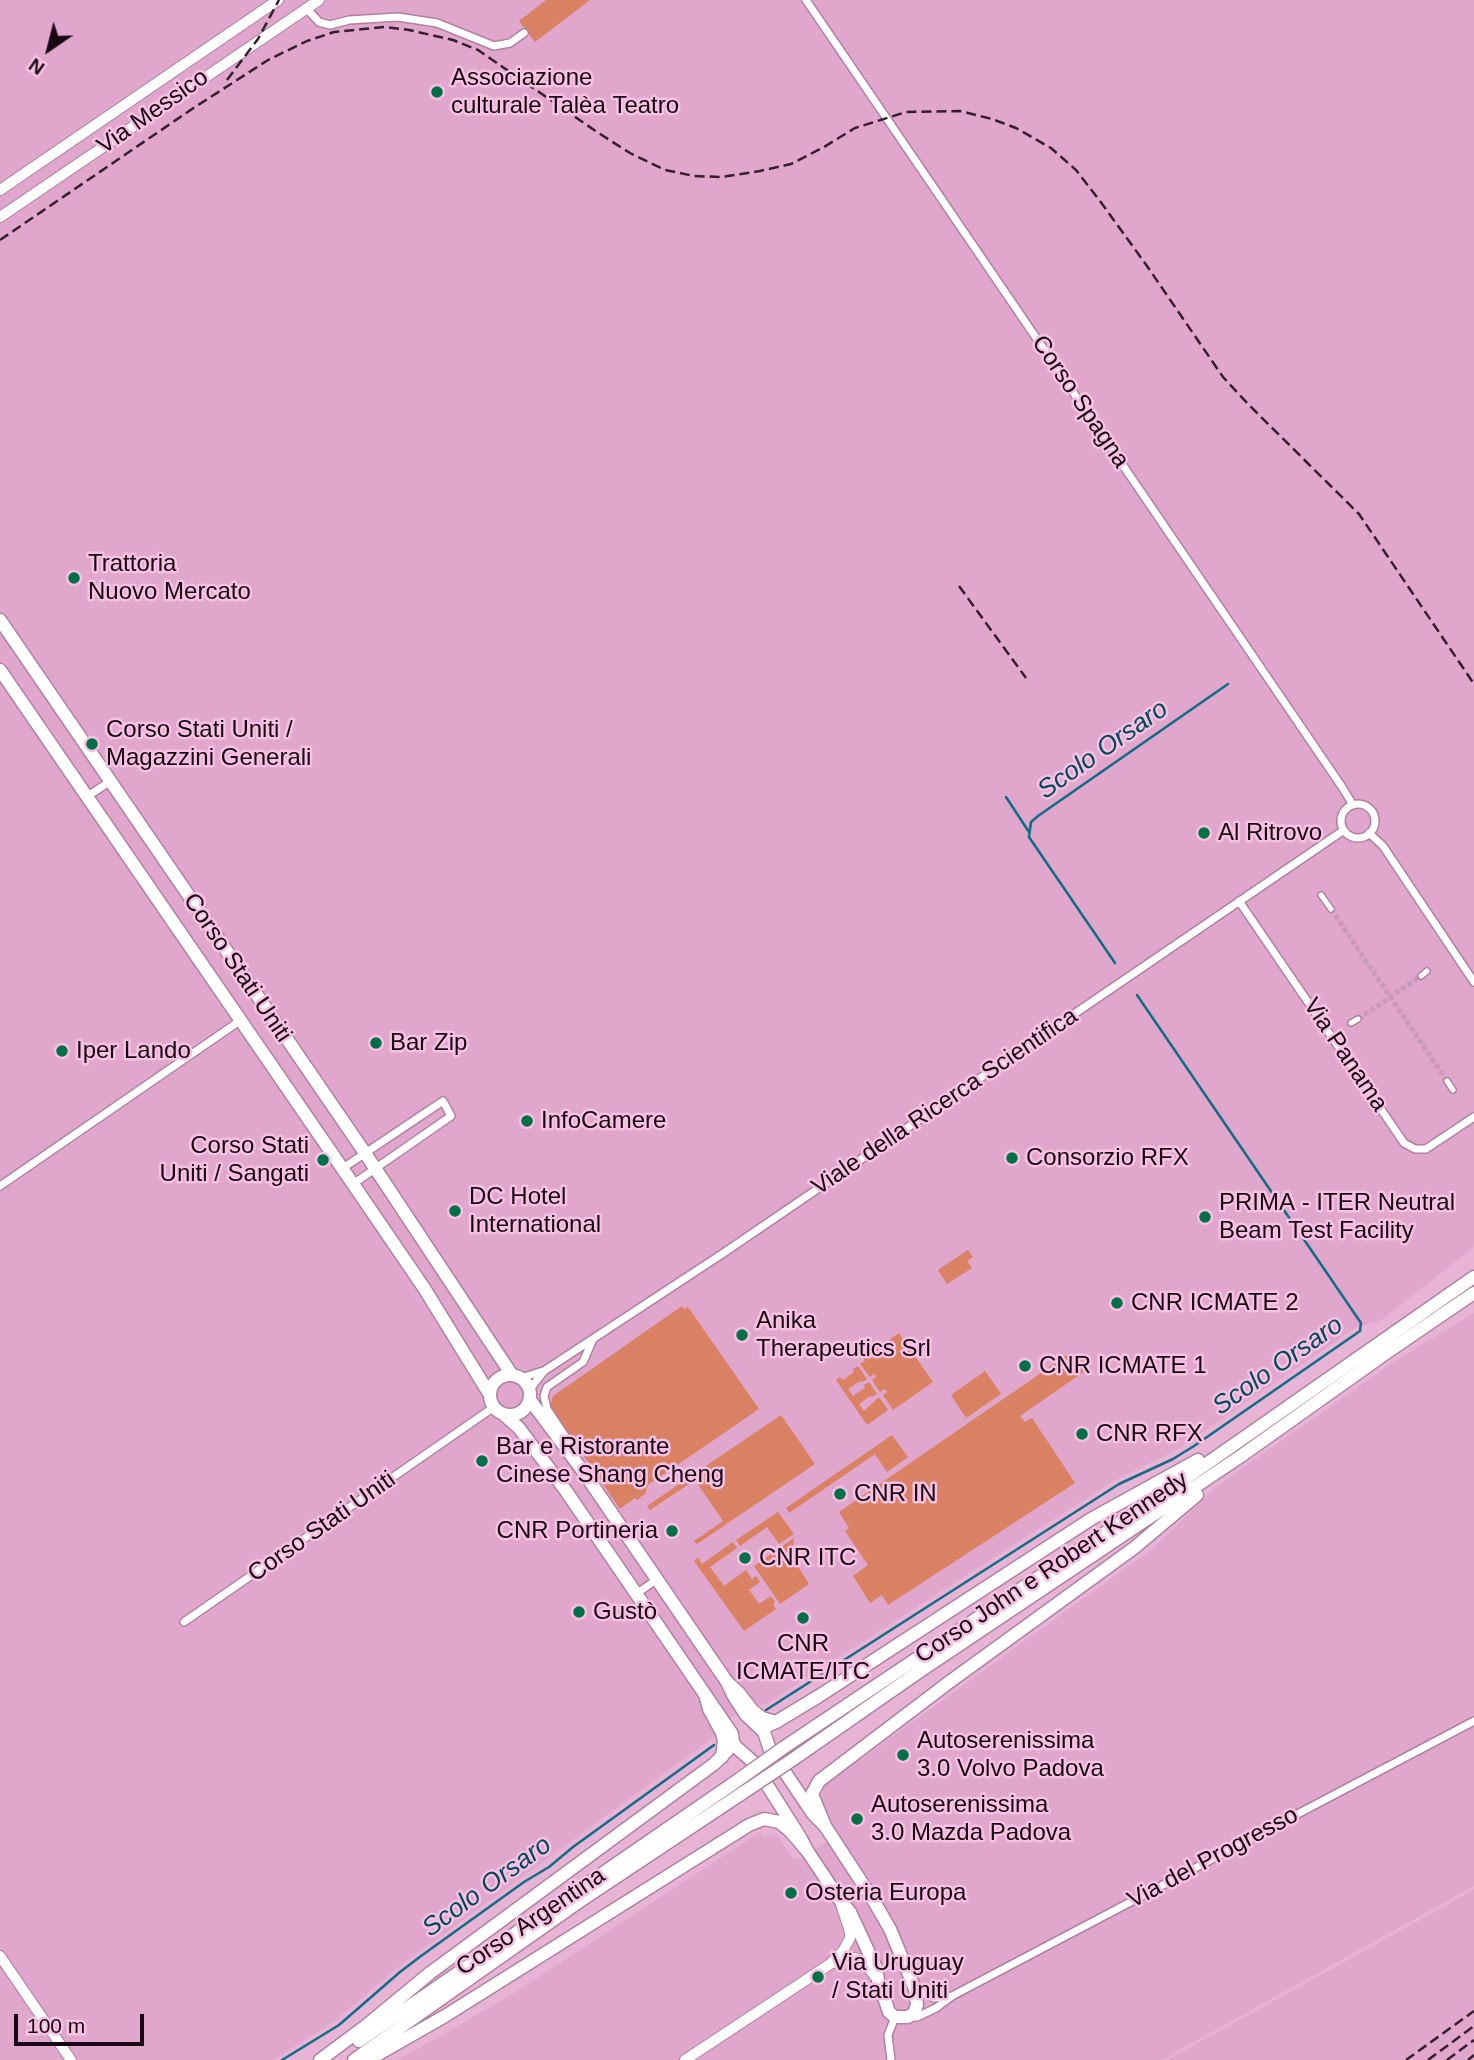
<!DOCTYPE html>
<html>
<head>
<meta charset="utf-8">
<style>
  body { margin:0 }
  #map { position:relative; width:1474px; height:2060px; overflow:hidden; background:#e8b4d6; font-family:Arial,sans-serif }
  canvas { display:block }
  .north { position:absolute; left:14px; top:14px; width:70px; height:70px; -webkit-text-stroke:5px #f6c1e3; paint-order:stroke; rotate:215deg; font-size:19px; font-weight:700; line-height:28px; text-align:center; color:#180713 }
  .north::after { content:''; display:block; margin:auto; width:24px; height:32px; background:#180713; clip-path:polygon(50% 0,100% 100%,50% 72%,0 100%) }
  .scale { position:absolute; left:14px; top:2014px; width:130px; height:32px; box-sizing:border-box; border:4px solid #180713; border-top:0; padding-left:9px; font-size:21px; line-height:24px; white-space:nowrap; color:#180713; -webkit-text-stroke:5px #f6c1e3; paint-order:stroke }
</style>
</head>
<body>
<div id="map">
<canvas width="1474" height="2060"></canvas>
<div class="north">N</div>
<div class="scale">100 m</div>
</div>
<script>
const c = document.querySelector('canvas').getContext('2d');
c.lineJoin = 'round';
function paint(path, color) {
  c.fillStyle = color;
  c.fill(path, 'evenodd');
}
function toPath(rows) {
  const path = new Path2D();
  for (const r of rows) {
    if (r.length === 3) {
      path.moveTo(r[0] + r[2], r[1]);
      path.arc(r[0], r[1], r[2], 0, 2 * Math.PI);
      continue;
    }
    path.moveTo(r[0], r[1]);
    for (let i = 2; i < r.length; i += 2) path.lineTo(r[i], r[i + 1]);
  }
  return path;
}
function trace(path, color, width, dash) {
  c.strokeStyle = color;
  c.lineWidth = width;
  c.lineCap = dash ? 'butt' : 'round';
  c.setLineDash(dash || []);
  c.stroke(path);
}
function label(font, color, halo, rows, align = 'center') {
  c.font = font + ' Arial,sans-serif';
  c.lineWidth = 5;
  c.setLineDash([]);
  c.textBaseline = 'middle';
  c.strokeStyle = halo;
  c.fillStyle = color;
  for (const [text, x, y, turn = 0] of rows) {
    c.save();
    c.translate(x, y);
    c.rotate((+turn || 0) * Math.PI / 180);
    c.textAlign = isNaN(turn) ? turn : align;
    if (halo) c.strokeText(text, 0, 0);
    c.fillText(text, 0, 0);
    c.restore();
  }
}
paint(toPath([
  [0,0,1474,0,1474,1247,1380,1321,1355,1328,1178,1449,1112,1482,767,1703,734,1715,713,1732,714,1737,397,1968,336,2020,274,2060,0,2060],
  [1474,1313,1474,1886,1162,2060,396,2060,437,2038,511,1995,760,1832,763,1837,776,1834,794,1860,803,1858,837,1834,821,1808,824,1786,1152,1549,1217,1486,1398,1359],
  [1474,1889,1474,2060,1167,2060,1447,1905]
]), '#e0a6cb');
paint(toPath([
  [546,0,590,0,535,42,519,21],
  [968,1250,973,1257,967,1261,972,1268,947,1284,938,1270],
  [682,1306,684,1309,688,1307,759,1409,648,1485,645,1494,637,1500,635,1498,620,1509,550,1406,553,1396],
  [899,1333,933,1382,893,1410,883,1395,887,1392,885,1389,880,1392,872,1380,876,1377,874,1374,870,1377,860,1364,865,1361,863,1358],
  [1070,1353,1073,1357,1078,1354,1085,1364,1085,1371,1020,1416,1025,1422,1032,1418,1075,1483,888,1605,882,1595,870,1603,853,1576,868,1565,845,1531,849,1528,839,1512],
  [858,1366,867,1379,862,1382,860,1381,848,1389,853,1396,865,1388,864,1385,869,1382,877,1394,872,1397,870,1396,859,1404,864,1411,879,1397,888,1410,867,1425,836,1380,840,1377,843,1380,854,1372,853,1369],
  [985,1371,1001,1394,966,1418,951,1395],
  [781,1415,815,1464,697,1544,694,1541,723,1521,695,1480,650,1510,647,1506],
  [892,1435,908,1457,887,1472,875,1454,789,1513,786,1508],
  [778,1512,794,1534,779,1544,767,1527,740,1546,736,1540],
  [794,1538,792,1557,809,1584,780,1604,754,1566],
  [733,1542,737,1548,710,1567,724,1586,746,1570,752,1579,756,1576,760,1582,749,1590,759,1604,771,1596,775,1602,773,1604,776,1609,744,1631,694,1561,698,1558,702,1564]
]), '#d98162');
trace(toPath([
  [1006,797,1029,832],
  [1115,963,1029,837,1031,822,1038,816,1228,684],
  [766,1710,1119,1484,1173,1459,1194,1446,1360,1331,1361,1323,1137,995],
  [282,2060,339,2025,400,1972,421,1956,524,1882,549,1867,573,1847,714,1745]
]), '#126c85', 2.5);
trace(toPath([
  [1331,909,1447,1081],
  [1358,1019,1421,976]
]), '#c99ab9', 5, [5, 2.5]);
const pedestrian = toPath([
  [1321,895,1331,909],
  [1421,976,1427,971],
  [1351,1023,1358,1019],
  [1447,1081,1453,1090]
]);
const minor = toPath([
  [806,0,1342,787,1353,805],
  [306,8,319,22,330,25,349,20,398,17,437,23,494,46,510,43,524,33],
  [88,796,109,782],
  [1358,821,17],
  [1369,833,1383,846,1474,982],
  [1239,901,1404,1143,1415,1149,1426,1149,1474,1117],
  [343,1168,443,1101,451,1116,353,1184],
  [0,1186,241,1020],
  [521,1378,543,1371],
  [530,1389,544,1371,725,1252,1344,830],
  [571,1445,547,1409,544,1396,547,1387,583,1362,593,1339],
  [636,1594,656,1580],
  [184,1622,494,1407],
  [916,1990,934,1998,952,1996],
  [912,2017,917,2017,936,2008,952,1996,1474,1721],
  [891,2060,888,2035,895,2017]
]);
const tertiary = toPath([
  [0,190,278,0],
  [0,217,319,0],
  [0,1956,71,2060],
  [834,1963,855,1958,862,1960,878,1980],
  [685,2060,830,1964,843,1951,850,1938,850,1932,841,1904]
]);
const primary = toPath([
  [0,620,365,1153,512,1375],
  [0,670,353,1184,424,1288,490,1395],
  [510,1395,20],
  [502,1413,519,1428,566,1491,732,1734,733,1742,736,1747,752,1761,800,1837,808,1852,840,1900,850,1912,876,1968,878,1980,889,2012,895,2017,908,2017,914,2013,917,2005,915,1989,890,1929,872,1898,825,1826,813,1814,770,1750,764,1732,746,1715,733,1695,727,1682,585,1474,530,1400]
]);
const trunk = toPath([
  [727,1682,739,1693,752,1710,762,1718,776,1722],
  [706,1698,709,1709,722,1733,724,1741,722,1757],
  [760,1726,765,1727,776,1722,819,1696,1091,1519,1198,1460],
  [783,1748,1169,1490,1474,1277],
  [792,1760,920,1671,1241,1456,1386,1353,1474,1293],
  [825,1826,812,1794,819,1781,948,1683,1134,1548,1197,1495],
  [359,2041,731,1785],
  [320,2060,367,2025,430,1973,714,1764,727,1751,733,1742],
  [354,2060,580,1901,738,1796],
  [368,2060,445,2016,749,1825,764,1819,779,1822,791,1832,808,1852]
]);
trace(pedestrian, '#b080a0', 8);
trace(minor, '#b080a0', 10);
trace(tertiary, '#b080a0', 12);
trace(primary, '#b080a0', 15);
trace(trunk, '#b080a0', 15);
trace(pedestrian, '#fff', 5);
trace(minor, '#fff', 7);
trace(tertiary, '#fff', 10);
trace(primary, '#fff', 12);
trace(trunk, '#fff', 12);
trace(toPath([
  [227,80,258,39,279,0],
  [0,240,192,109,268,60,307,41,334,32,363,29,385,27,409,30,453,40,478,50,597,132,630,153,665,170,694,176,722,177,760,171,791,164,824,147,855,128,906,112,960,111,992,119,1016,128,1051,148,1076,170,1100,201,1147,266,1223,377,1249,405,1359,514,1474,684],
  [959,586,1026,678],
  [1406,2060,1474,2011],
  [1428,2060,1474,2026],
  [1447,2060,1474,2040],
  [1468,2060,1474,2055]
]), '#351f2e', 2.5, [10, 5]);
const trunkBridge = toPath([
  [731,1785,783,1748],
  [738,1796,792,1760]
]);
trace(trunkBridge, '#b080a0', 15, []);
trace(trunkBridge, '#fff', 12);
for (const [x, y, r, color] of [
  [437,92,7,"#026f47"],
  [74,578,7,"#026f47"],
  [92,744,7,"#026f47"],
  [1204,833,7,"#026f47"],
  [376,1043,7,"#026f47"],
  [62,1051,7,"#026f47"],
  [527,1121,7,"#026f47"],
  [1012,1158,7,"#026f47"],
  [323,1160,7,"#026f47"],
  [455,1211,7,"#026f47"],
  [1205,1217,7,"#026f47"],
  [1117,1303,7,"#026f47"],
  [742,1335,7,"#026f47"],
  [1025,1366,7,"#026f47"],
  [1082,1434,7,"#026f47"],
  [482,1461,7,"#026f47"],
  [840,1494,7,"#026f47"],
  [672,1531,7,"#026f47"],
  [745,1558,7,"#026f47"],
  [579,1612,7,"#026f47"],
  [803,1618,7,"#026f47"],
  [903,1755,7,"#026f47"],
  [857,1819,7,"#026f47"],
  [791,1893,7,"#026f47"],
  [818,1977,7,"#026f47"]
]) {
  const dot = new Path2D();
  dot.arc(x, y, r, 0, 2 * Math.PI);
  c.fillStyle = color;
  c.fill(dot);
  trace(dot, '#f6c1e3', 2.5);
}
label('24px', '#180713', '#f6c1e3', [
  ["Associazione",451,78],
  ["culturale Talèa Teatro",451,106],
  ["Trattoria",88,564],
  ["Nuovo Mercato",88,592],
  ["Corso Stati Uniti /",106,730],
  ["Magazzini Generali",106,758],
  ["Al Ritrovo",1218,833],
  ["Bar Zip",390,1043],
  ["Iper Lando",76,1051],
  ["InfoCamere",541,1121],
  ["Corso Stati",309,1146,"right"],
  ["Uniti / Sangati",309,1174,"right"],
  ["Consorzio RFX",1026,1158],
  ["DC Hotel",469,1197],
  ["International",469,1225],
  ["PRIMA - ITER Neutral",1219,1203],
  ["Beam Test Facility",1219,1231],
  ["CNR ICMATE 2",1131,1303],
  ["Anika",756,1321],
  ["Therapeutics Srl",756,1349],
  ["CNR ICMATE 1",1039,1366],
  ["CNR RFX",1096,1434],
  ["Bar e Ristorante",496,1447],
  ["Cinese Shang Cheng",496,1475],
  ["CNR IN",854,1494],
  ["CNR Portineria",658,1531,"right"],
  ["CNR ITC",759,1558],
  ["Gustò",593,1612],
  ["CNR",803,1644,"center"],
  ["ICMATE/ITC",803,1672,"center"],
  ["Autoserenissima",917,1741],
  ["3.0 Volvo Padova",917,1769],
  ["Autoserenissima",871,1805],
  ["3.0 Mazda Padova",871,1833],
  ["Osteria Europa",805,1893],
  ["Via Uruguay",832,1963],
  ["/ Stati Uniti",832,1991]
], 'left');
label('24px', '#180713', '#f6c1e3', [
  ["Via Messico",153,112,-35],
  ["Corso Spagna",1080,402,56],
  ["Corso Stati Uniti",237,968,56],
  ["Via Panama",1345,1055,56],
  ["Viale della Ricerca Scientifica",945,1102,-34],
  ["Corso Stati Uniti",322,1527,-35],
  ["Corso John e Robert Kennedy",1052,1568,-34],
  ["Via del Progresso",1213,1858,-28],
  ["Corso Argentina",531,1922,-34]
]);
label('italic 26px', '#014959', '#f6c1e3', [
  ["Scolo Orsaro",1103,750,-35],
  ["Scolo Orsaro",1278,1366,-35],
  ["Scolo Orsaro",487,1887,-36]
]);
</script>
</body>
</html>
